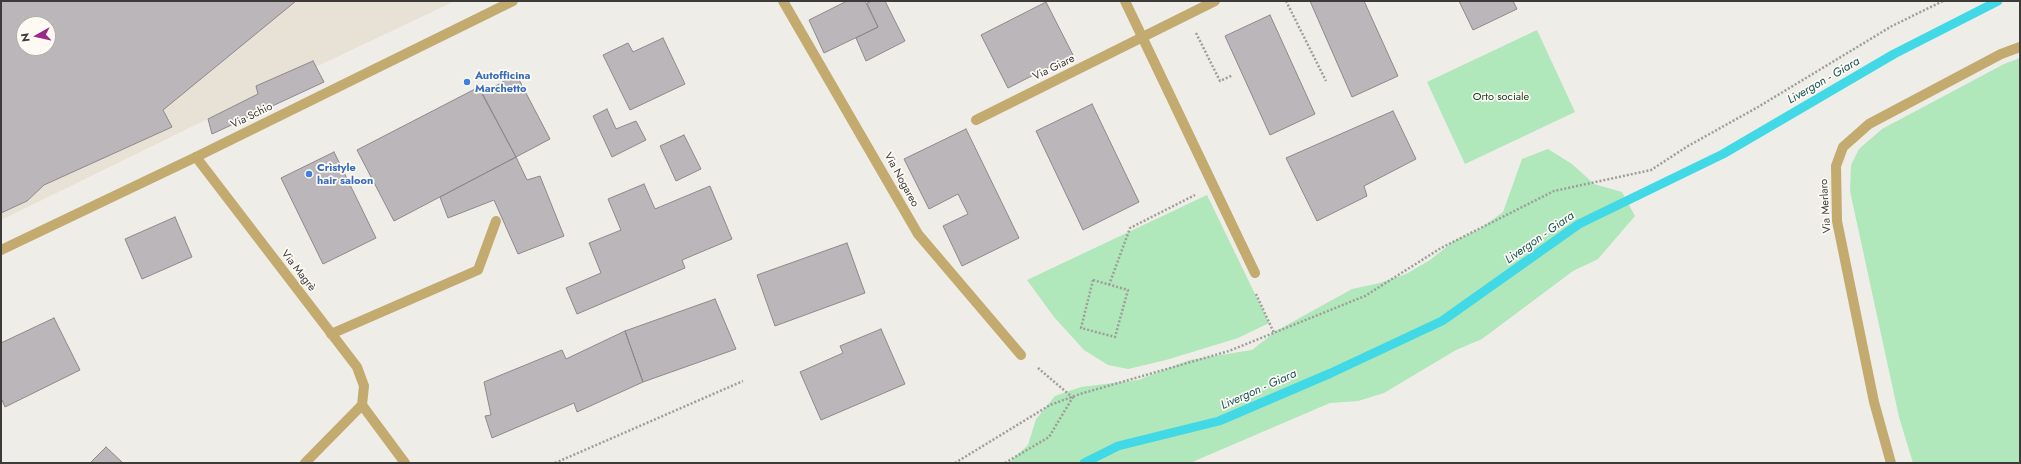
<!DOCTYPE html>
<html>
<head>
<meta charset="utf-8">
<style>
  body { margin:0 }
  #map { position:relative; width:2021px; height:464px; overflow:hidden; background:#efede7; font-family:Jost,sans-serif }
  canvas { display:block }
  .frame { position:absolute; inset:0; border:2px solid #3c3b39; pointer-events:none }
  .north { position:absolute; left:16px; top:16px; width:40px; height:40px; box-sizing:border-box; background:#fdfaf4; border:1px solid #b0aea9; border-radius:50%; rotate:262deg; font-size:11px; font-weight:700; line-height:16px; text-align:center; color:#3c3b39 }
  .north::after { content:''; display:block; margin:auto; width:14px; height:18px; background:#9b2a88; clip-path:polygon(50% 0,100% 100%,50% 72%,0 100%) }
</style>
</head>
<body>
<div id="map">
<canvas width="2021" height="464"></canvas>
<div class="frame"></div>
<div class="north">N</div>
</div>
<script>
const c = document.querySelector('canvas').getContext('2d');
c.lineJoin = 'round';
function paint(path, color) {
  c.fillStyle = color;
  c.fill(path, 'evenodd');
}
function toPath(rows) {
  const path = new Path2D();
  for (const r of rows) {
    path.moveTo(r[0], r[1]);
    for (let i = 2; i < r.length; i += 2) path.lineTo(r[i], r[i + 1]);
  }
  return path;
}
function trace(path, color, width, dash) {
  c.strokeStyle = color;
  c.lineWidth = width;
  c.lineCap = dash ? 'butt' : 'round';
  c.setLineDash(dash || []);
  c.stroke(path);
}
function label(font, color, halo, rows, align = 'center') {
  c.font = font + ' Jost,sans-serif';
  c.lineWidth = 3.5;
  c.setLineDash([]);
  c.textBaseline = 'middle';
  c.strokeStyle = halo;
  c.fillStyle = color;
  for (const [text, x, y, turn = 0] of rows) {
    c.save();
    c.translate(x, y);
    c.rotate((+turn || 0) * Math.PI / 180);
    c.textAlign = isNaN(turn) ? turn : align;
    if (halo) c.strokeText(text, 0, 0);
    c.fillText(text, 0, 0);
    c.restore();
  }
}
paint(toPath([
  [1,1,455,1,265,91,1,220],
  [24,24,48,24,48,48,24,48]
]), '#e8e1d5');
paint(toPath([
  [1537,30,1575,112,1465,164,1427,82],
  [2020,58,2020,463,1913,463,1899,417,1850,191,1851,165,1859,149,1882,129,2004,64],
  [1548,149,1572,164,1594,184,1622,192,1635,216,1598,259,1573,271,1482,339,1456,350,1384,393,1358,401,1330,403,1190,463,1009,463,1028,445,1036,419,1055,396,1081,387,1138,380,1190,360,1252,350,1276,331,1352,289,1380,283,1406,274,1430,260,1454,241,1480,229,1503,212,1522,159],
  [1207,195,1269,323,1238,338,1166,360,1128,369,1108,365,1084,350,1054,317,1027,280]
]), '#b0e7bb');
trace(toPath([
  [1084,463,1118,446,1219,421,1331,373,1442,321,1579,224,1723,154,1894,54,1998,1]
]), '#41d9e5', 9);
const building = toPath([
  [1,1,296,1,163,110,172,127,44,185,27,201,1,213,1,1],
  [24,24,48,24,48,48,24,48,24,24],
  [847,1,865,1,878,27,824,53,809,20,847,1],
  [872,1,885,1,905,41,866,61,856,38,878,27,867,3,872,1],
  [1310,1,1364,1,1398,76,1352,97,1310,1],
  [1459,1,1513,1,1517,9,1473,30,1459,1],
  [1046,2,1073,55,1008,88,981,35,1046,2],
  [1270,15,1315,114,1270,135,1225,36,1270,15],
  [663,38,685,84,630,110,603,55,628,43,633,52,663,38],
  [313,61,324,82,212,134,208,119,258,94,256,86,313,61],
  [516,74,550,139,516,157,482,94,516,74],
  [479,87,516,157,394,221,357,150,479,87],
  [1092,104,1139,202,1083,230,1036,131,1092,104],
  [607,109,616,129,636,121,646,140,612,157,593,116,607,109],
  [1393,111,1416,159,1364,186,1367,196,1317,221,1286,158,1393,111],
  [966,129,1019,238,962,266,943,226,968,214,958,194,929,209,904,159,966,129],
  [684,135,701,169,676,181,660,146,684,135],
  [334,152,376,238,323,264,281,178,334,152],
  [516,157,527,180,540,176,564,236,518,254,494,200,448,218,440,197,516,157],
  [644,184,655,209,710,186,732,239,682,260,685,268,577,314,566,288,601,273,589,243,621,230,608,199,644,184],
  [175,217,192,257,142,279,125,239,175,217],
  [847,243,865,293,775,326,757,275,847,243],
  [715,299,736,349,643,382,625,331,715,299],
  [54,318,80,370,5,407,1,398,1,343,54,318],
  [881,329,905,384,821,420,800,372,843,353,840,346,881,329],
  [625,331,643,382,577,412,574,403,492,438,485,416,491,415,484,382,562,350,566,359,625,331],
  [106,447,123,463,90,463,106,447]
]);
paint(building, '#bbb6ba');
trace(building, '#8d888c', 1);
trace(toPath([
  [1286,1,1326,81],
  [1196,33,1220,81,1233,75],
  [1093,280,1128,290,1115,337,1081,328,1093,280],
  [1109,285,1130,228,1195,195],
  [1256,294,1274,333],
  [1038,368,1072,397],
  [555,463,743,381],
  [955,463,1050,405,1080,394,1229,351,1365,296,1441,248,1554,191,1651,170,1688,146,1758,107,1892,26,1943,1],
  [1005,463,1049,437,1073,397]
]), '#9e9d99', 2.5, [2, 2]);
trace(toPath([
  [331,334,478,270,496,221]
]), '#c3aa6f', 10);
trace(toPath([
  [783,1,918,234,1021,355],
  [1125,1,1255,273],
  [976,120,1215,1],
  [196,157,357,367,364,386,362,405,305,463],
  [362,405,405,463],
  [1891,463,1874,402,1837,221,1836,166,1843,147,1869,124,2001,54,2020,47]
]), '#c3aa6f', 10);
trace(toPath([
  [1,250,196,157,513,1]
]), '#c3aa6f', 10);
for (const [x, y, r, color] of [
  [467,82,4,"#3f7fe0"],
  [309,174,4,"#3f7fe0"]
]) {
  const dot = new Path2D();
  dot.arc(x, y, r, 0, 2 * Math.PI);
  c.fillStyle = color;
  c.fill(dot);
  trace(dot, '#fdfaf4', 1.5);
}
label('11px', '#3c3b39', '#fdfaf4', [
  ["Via Giare",1054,68,-26],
  ["Via Schio",252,116,-26],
  ["Via Nogareo",901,180,61],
  ["Via Merlaro",1826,206,-94],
  ["Via Magrè",298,271,52]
]);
label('bold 11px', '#366cbe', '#fdfaf4', [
  ["Autofficina",475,76],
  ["Marchetto",475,89],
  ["Crìstyle",317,168],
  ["hair saloon",317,181]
], 'left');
label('11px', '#15381f', '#fdfaf4', [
  ["Orto sociale",1501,97]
]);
label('italic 12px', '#17555a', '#fdfaf4', [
  ["Livergon - Giara",1824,81,-30],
  ["Livergon - Giara",1540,238,-35],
  ["Livergon - Giara",1259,390,-24]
]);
</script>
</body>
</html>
